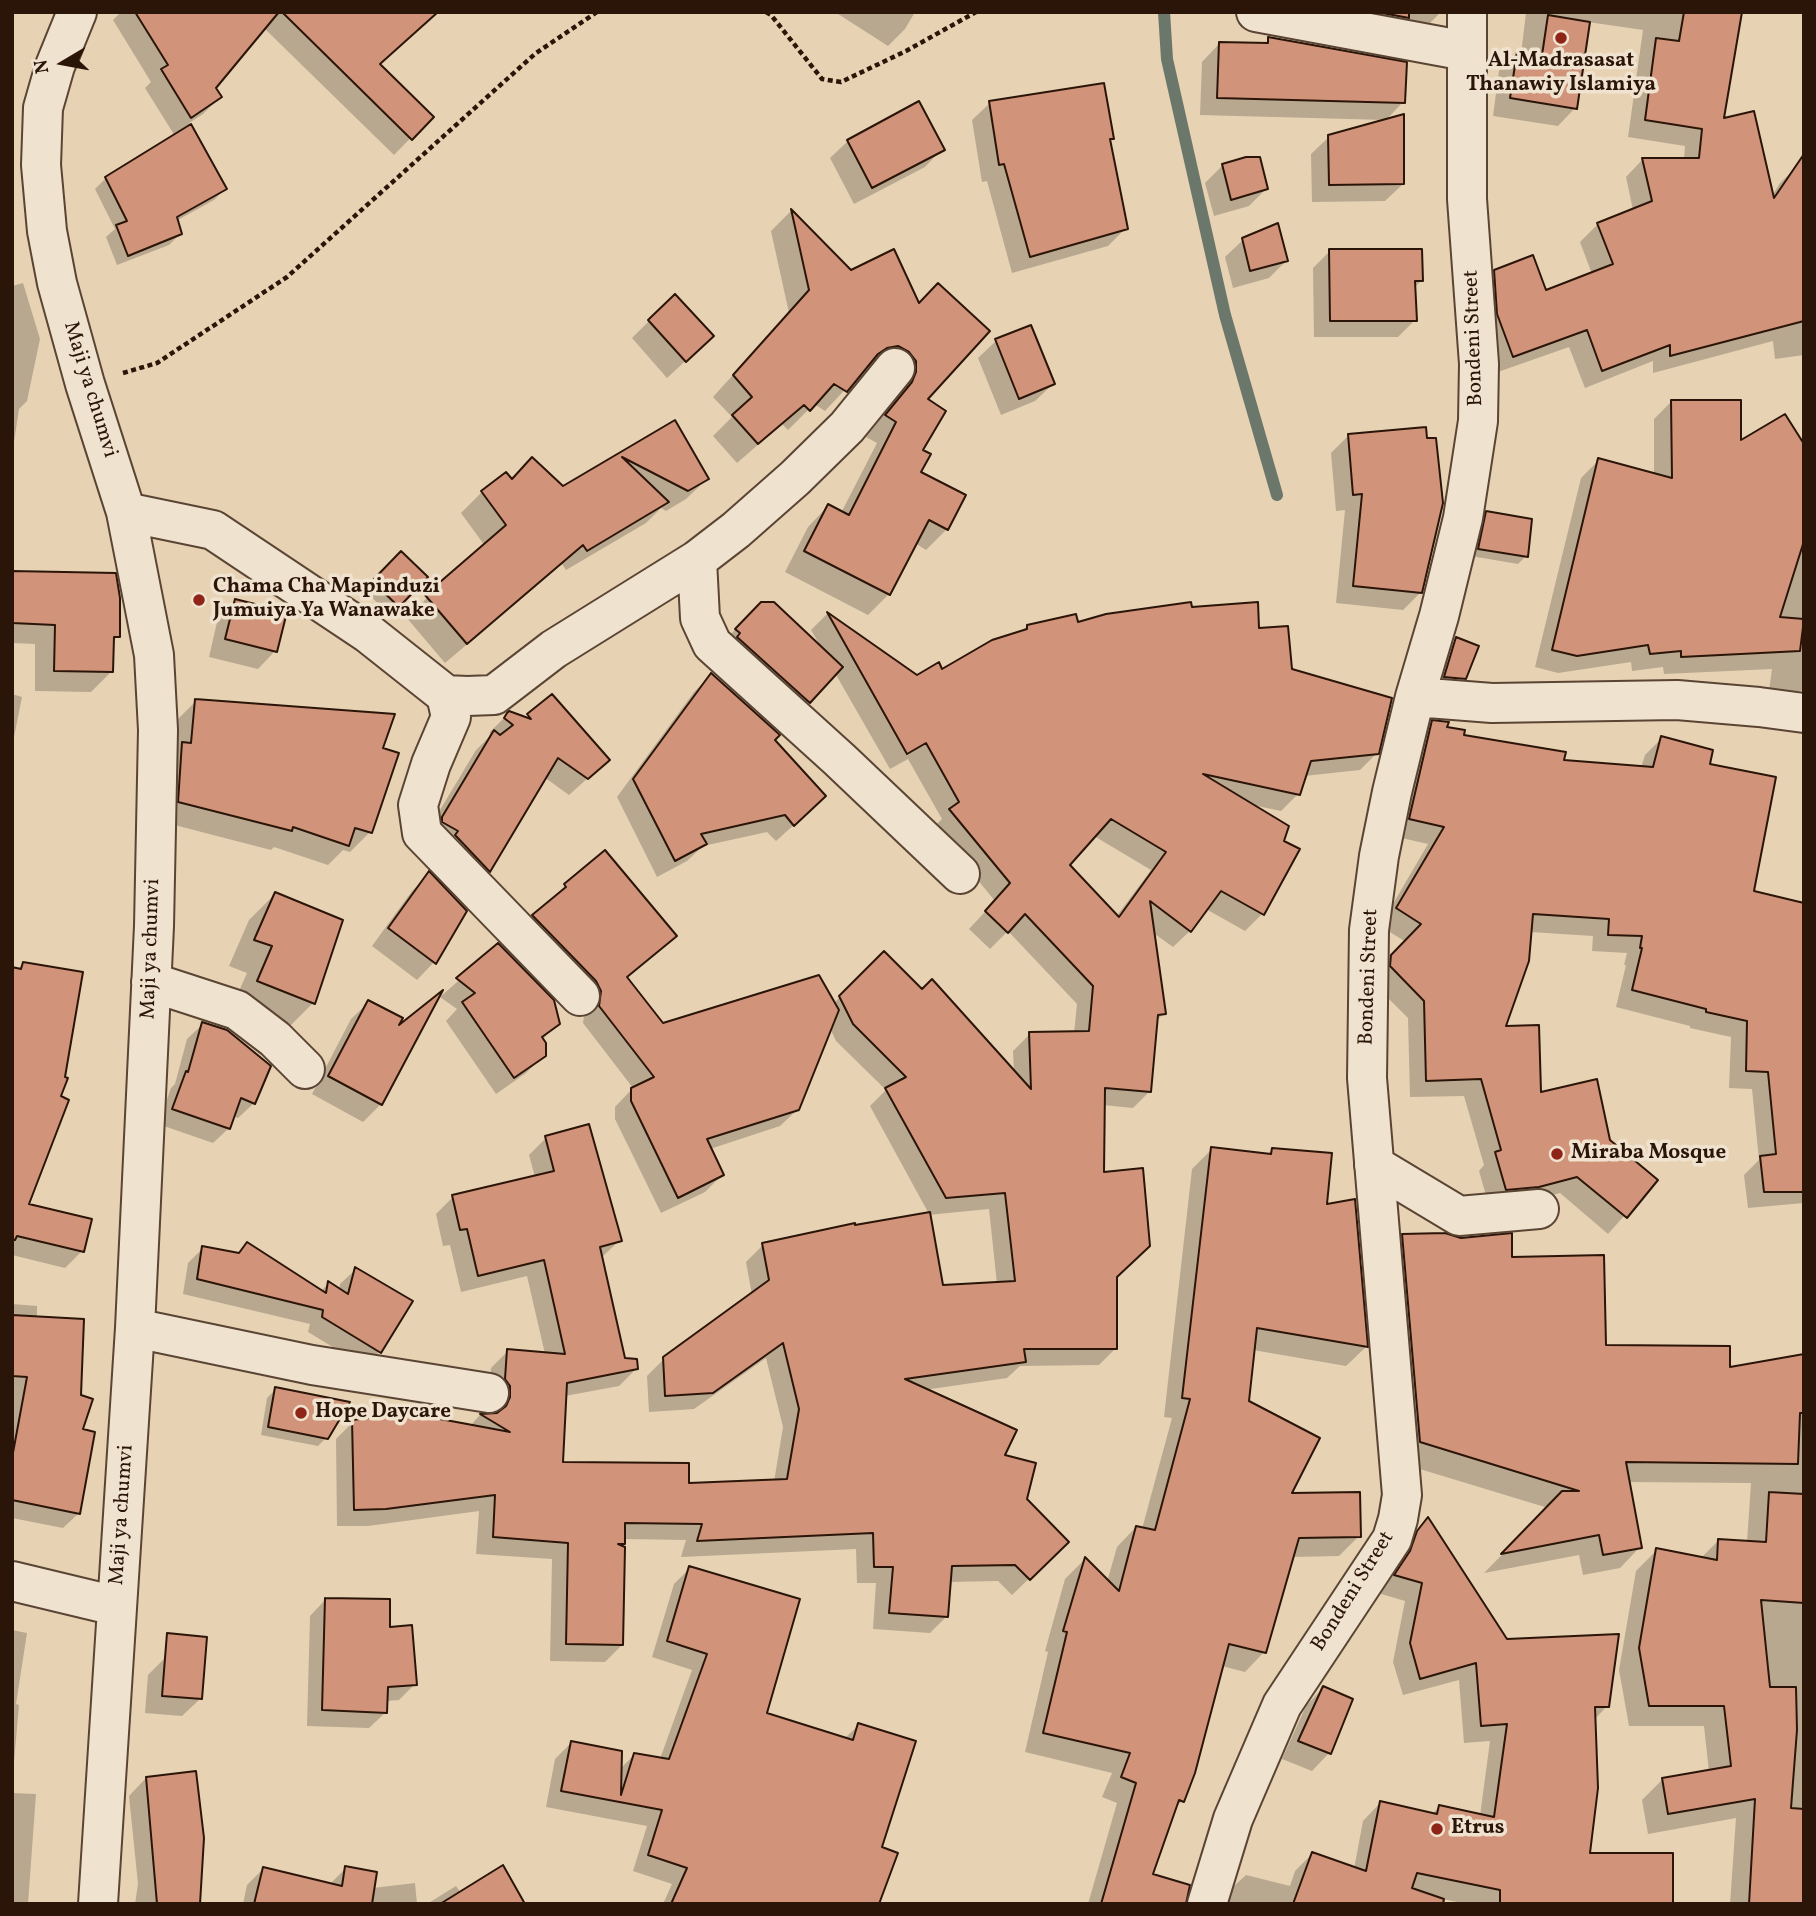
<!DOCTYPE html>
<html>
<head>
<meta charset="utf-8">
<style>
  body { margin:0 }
  #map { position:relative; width:1816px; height:1916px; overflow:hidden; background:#e7d2b3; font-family:Vollkorn,serif }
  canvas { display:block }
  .frame { position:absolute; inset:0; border:14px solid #2b1509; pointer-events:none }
  .north { position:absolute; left:28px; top:28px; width:70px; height:70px; -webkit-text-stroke:5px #efe2ce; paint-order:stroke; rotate:260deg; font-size:19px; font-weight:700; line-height:28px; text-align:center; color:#2b1509 }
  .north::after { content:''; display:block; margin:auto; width:24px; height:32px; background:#2b1509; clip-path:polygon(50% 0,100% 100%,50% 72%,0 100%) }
</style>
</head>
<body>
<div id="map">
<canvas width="1816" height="1916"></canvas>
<div class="frame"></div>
<div class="north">N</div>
</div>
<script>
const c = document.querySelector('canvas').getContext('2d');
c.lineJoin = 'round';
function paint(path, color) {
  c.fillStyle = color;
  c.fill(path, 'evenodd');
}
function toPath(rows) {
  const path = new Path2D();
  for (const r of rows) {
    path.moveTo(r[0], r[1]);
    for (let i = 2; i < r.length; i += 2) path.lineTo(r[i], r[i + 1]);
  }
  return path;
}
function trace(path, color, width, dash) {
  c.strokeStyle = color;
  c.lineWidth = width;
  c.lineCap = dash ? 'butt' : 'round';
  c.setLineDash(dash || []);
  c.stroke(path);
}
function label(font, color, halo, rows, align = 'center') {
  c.font = font + ' Vollkorn,serif';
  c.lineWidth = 7;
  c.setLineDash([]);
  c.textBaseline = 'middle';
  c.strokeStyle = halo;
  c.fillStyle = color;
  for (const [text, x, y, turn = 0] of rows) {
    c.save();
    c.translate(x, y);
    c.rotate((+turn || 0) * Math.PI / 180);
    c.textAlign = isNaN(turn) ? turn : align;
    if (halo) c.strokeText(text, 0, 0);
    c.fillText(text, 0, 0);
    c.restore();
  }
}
paint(toPath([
  [121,12,325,12,431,117,394,155,264,28,214,87,220,97,203,114,189,123,225,189,214,200,176,221,180,234,169,245,117,265,106,237,115,229,95,189,106,178,175,136,145,88,151,82,113,20],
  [835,12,915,12,905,29,888,46],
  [1319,12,1438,12,1438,15,1420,33],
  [1522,12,1740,12,1722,120,1772,196,1780,183,1798,166,1804,170,1804,355,1775,359,1773,341,1653,373,1653,361,1585,388,1569,347,1495,373,1477,289,1495,271,1545,292,1592,274,1580,242,1598,224,1633,210,1626,177,1643,159,1684,160,1685,146,1628,137,1643,30,1588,22,1575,108,1558,126,1493,116,1499,71,1517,53,1521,54,1526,13],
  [1219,44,1403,102,1386,120,1200,115,1202,62],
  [990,103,1112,138,1109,141,1126,228,1108,246,1012,273,987,181,982,182,972,120],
  [1329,137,1403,184,1385,201,1312,202,1311,154],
  [848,141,942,149,925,167,854,204,830,158],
  [1223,165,1266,189,1249,206,1214,216,1205,183],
  [791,211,851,272,893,251,925,399,919,472,947,529,926,550,915,543,889,594,868,615,785,572,808,527,828,506,841,513,877,443,866,437,892,404,897,393,878,366,865,368,825,411,814,404,788,430,782,424,737,463,713,436,732,417,713,397,789,313,771,231],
  [1243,240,1286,261,1269,278,1233,288,1225,257],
  [1330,251,1421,281,1414,288,1415,320,1398,337,1314,337,1313,268],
  [23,283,40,339,27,401,19,409,12,455,12,286],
  [649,321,694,353,667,378,632,338],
  [996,341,1053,384,1035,401,1001,415,978,358],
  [1671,402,1740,443,1804,438,1804,690,1768,698,1772,669,1664,674,1663,667,1632,671,1631,662,1558,673,1535,667,1581,478,1599,460,1654,475,1654,419],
  [674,423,707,479,686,499,666,511,661,508,646,523,566,570,562,564,445,663,406,617,485,546,461,513,482,492,506,474,511,481,563,488],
  [1349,435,1421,592,1403,610,1336,603,1345,510,1336,511,1331,453],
  [1487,513,1526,556,1518,564,1471,556,1478,521],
  [401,553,425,577,389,614,365,591],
  [12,573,118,636,112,642,111,672,91,692,35,691,35,644,12,643],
  [236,601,275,651,258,669,209,657,218,618],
  [1190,609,1258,630,1291,670,1377,753,1360,770,1304,776,1298,794,1281,811,1253,805,1262,914,1245,931,1206,909,1190,931,1173,947,1152,932,1164,1013,1156,1021,1150,1091,1133,1108,1103,1105,1103,1174,1115,1278,1116,1348,1099,1365,1020,1366,1007,1378,924,1390,1003,1456,1025,1500,1067,1542,1012,1595,998,1581,949,1582,947,1616,930,1633,873,1629,876,1583,857,1583,856,1549,681,1557,686,1540,623,1539,620,1547,622,1645,605,1662,550,1661,552,1559,476,1554,479,1511,368,1526,337,1526,336,1439,353,1422,470,1426,480,1415,494,1415,493,1403,489,1397,491,1368,508,1351,545,1354,527,1276,461,1292,450,1245,443,1246,436,1214,453,1197,535,1177,529,1155,546,1138,620,1240,601,1258,624,1360,636,1369,619,1386,565,1396,561,1463,688,1485,774,1482,783,1427,766,1358,694,1409,649,1412,647,1376,664,1359,752,1295,746,1262,763,1245,929,1214,870,1106,886,1090,836,1041,830,1028,798,1109,780,1126,710,1149,722,1175,705,1192,661,1213,615,1119,615,1107,633,1088,583,1023,585,1009,517,933,565,886,605,852,674,936,626,979,662,1025,833,1004,884,953,922,992,1014,1073,1013,1051,1030,1034,1074,1033,1077,1004,1008,931,990,949,969,929,995,901,934,827,942,819,908,759,890,769,835,673,791,719,719,647,743,621,822,649,811,630,827,614,917,677,941,671,1020,633,1027,626,1076,624],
  [1094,836,1151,870,1116,917,1067,865],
  [989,1209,997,1284,941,1287,928,1215],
  [1456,639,1464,678,1456,687,1437,685,1448,648],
  [711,675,773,740,807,813,776,841,767,832,703,846,687,861,657,877,617,797,694,692],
  [12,694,22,697,12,747],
  [552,696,608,760,569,795,544,777,489,871,472,888,425,835,476,750,489,737,490,732,509,713,525,719],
  [196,701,381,750,370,832,350,852,343,850,328,865,274,847,271,850,159,821,176,721],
  [1433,722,1462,737,1562,761,1641,768,1645,755,1662,738,1708,765,1752,892,1804,904,1804,1203,1748,1208,1744,1175,1759,1160,1752,1089,1729,1088,1731,1037,1690,1028,1690,1026,1616,1007,1626,965,1624,965,1627,953,1592,951,1593,936,1530,932,1504,1028,1540,1094,1609,1141,1656,1180,1608,1234,1560,1193,1520,1204,1489,1206,1479,1171,1484,1165,1464,1096,1410,1097,1408,1018,1374,984,1374,974,1406,942,1380,926,1428,844,1393,836,1415,739],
  [429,874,434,962,417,980,372,946,412,891],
  [275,894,341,921,313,1003,287,1029,232,1007,247,973,229,966,249,920],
  [498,946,558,1023,542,1040,544,1055,526,1073,496,1094,446,1021,457,1009,440,997],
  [24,963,63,1078,27,1205,82,1251,65,1268,12,1255,12,969,17,970],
  [438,997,381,1104,363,1122,312,1094,351,1019,369,1002,393,1032],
  [203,1024,254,1103,238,1118,233,1116,229,1128,213,1143,158,1124,171,1088,175,1084,187,1039],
  [1212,1149,1267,1155,1272,1150,1325,1206,1354,1201,1366,1347,1346,1366,1253,1350,1247,1402,1289,1495,1359,1536,1339,1556,1291,1557,1264,1652,1245,1672,1222,1666,1182,1801,1173,1810,1150,1876,1158,1904,1088,1904,1117,1803,1102,1797,1112,1773,1025,1752,1048,1652,1045,1651,1065,1579,1085,1559,1107,1582,1117,1547,1136,1527,1142,1529,1172,1418,1164,1417,1192,1169],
  [1403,1235,1510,1259,1604,1347,1729,1369,1804,1356,1804,1904,1730,1904,1736,1818,1648,1834,1642,1800,1662,1780,1709,1772,1704,1726,1629,1726,1619,1670,1636,1571,1657,1550,1700,1559,1718,1541,1747,1542,1751,1483,1628,1482,1640,1547,1620,1568,1583,1575,1579,1555,1484,1573,1548,1508,1400,1463,1382,1256],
  [247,1244,320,1292,328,1284,339,1290,340,1284,355,1270,379,1352,364,1366,308,1332,310,1324,183,1294,188,1263,203,1248,237,1254],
  [12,1304,37,1306,37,1318,79,1396,79,1513,63,1528,12,1518],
  [276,1389,326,1438,318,1446,261,1435,267,1398],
  [1428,1520,1506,1641,1607,1706,1594,1720,1588,1855,1672,1904,1467,1904,1408,1892,1404,1904,1219,1904,1221,1898,1246,1875,1290,1886,1295,1871,1312,1854,1354,1869,1363,1821,1380,1803,1432,1814,1439,1807,1480,1816,1490,1741,1464,1743,1459,1680,1403,1695,1393,1662,1405,1601,1378,1593,1411,1537],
  [690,1568,765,1714,844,1739,859,1725,880,1848,731,1904,663,1904,672,1884,633,1871,647,1826,546,1807,555,1759,571,1743,620,1769,634,1755,660,1759,692,1670,652,1657,674,1584],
  [326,1599,388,1629,415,1684,399,1700,386,1701,386,1712,369,1728,307,1726,310,1616],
  [12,1630,27,1633,16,1704,19,1705,12,1785],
  [165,1658,200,1699,182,1716,145,1713,148,1675],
  [1323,1688,1351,1700,1329,1753,1312,1771,1282,1759,1306,1706],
  [146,1778,199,1904,135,1904,138,1884,129,1796],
  [12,1793,36,1794,28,1904,12,1904],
  [346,1868,373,1888,415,1883,417,1904,243,1904,247,1885,263,1869,329,1885],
  [456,1886,461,1893,523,1904,427,1904]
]), '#0003');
trace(toPath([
  [1164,12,1167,59,1225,315,1277,495]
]), '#6c776b', 12);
const building = toPath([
  [135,12,279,12,216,88,222,97,191,118,161,69,168,65,135,12],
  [282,12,438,12,380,64,434,117,412,140,282,12],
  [1377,12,1409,12,1409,18,1377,12],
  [1684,12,1742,12,1724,118,1754,111,1774,198,1804,154,1804,321,1670,356,1670,345,1602,371,1587,330,1513,357,1497,314,1494,270,1533,255,1546,290,1613,264,1597,223,1652,201,1642,158,1699,158,1702,129,1645,120,1656,38,1679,41,1684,12],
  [1548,15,1590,22,1577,109,1510,98,1517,52,1542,55,1548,15],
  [1268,37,1407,62,1405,103,1217,98,1219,42,1268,43,1268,37],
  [1104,83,1114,139,1110,139,1128,229,1030,257,1004,164,999,165,989,101,1104,83],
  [919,101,945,150,872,188,847,140,919,101],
  [1404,114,1404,184,1329,185,1328,135,1404,114],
  [191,124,227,189,177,217,182,234,128,256,116,225,127,221,105,177,191,124],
  [1246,157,1260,157,1268,189,1231,200,1222,164,1246,157],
  [791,209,851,270,894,249,919,303,938,283,990,331,928,399,946,411,923,450,931,454,921,472,966,495,948,530,929,520,890,595,804,551,828,504,849,515,896,422,885,415,912,382,916,372,916,361,909,352,898,346,887,348,878,354,847,392,834,384,810,411,804,405,758,444,732,415,752,397,733,375,809,290,791,209],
  [1278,223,1288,261,1250,271,1242,238,1278,223],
  [1329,249,1422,249,1423,281,1415,281,1417,321,1330,321,1329,249],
  [675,294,714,336,686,362,648,320,675,294],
  [1031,325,1055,384,1019,399,995,339,1031,325],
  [1671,400,1741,400,1741,440,1785,414,1804,444,1804,541,1780,617,1804,619,1800,651,1681,657,1681,651,1650,654,1648,645,1577,656,1552,650,1598,458,1672,478,1671,400],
  [675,420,709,479,688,491,622,457,669,502,587,551,583,545,467,644,425,595,506,525,481,491,506,472,512,479,532,457,563,486,675,420],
  [1426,427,1427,438,1436,438,1443,503,1422,593,1353,586,1362,494,1353,495,1348,434,1426,427],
  [1486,511,1532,519,1528,557,1478,549,1486,511],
  [401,551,428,577,399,607,372,581,401,551],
  [12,571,116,573,120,598,120,637,114,637,113,672,54,671,55,625,12,623,12,571],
  [235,599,287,612,277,652,225,639,235,599],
  [761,602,774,602,843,667,810,703,737,637,740,633,735,629,761,602],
  [1191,602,1192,607,1258,602,1259,628,1288,626,1292,669,1392,698,1379,754,1311,761,1300,795,1203,774,1289,826,1284,841,1300,849,1264,915,1221,891,1191,932,1150,901,1166,1014,1158,1015,1151,1092,1105,1088,1104,1172,1143,1168,1150,1246,1117,1277,1117,1349,1024,1349,1026,1362,905,1379,1017,1430,1005,1455,1036,1463,1027,1499,1069,1542,1030,1580,1015,1565,952,1566,948,1617,889,1613,893,1567,874,1567,873,1533,697,1541,702,1524,625,1523,625,1544,618,1544,625,1547,623,1645,566,1644,568,1543,493,1537,495,1495,386,1509,354,1510,352,1420,408,1413,510,1432,480,1414,497,1413,506,1406,510,1397,510,1386,505,1379,507,1349,565,1354,544,1260,478,1276,467,1229,460,1230,452,1195,554,1171,545,1136,589,1124,622,1241,600,1247,625,1358,637,1359,638,1369,567,1383,563,1462,689,1463,689,1483,787,1479,799,1409,783,1343,713,1393,665,1396,663,1357,769,1280,762,1243,855,1223,855,1225,930,1212,943,1285,1015,1281,1005,1193,946,1198,885,1088,906,1077,853,1024,839,996,884,951,922,989,932,979,1031,1089,1029,1032,1089,1031,1093,986,1025,914,1008,933,985,911,1010,883,949,809,959,802,926,743,907,754,827,612,917,675,939,662,942,669,992,640,1027,629,1027,625,1076,614,1078,622,1106,614,1191,602],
  [1111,819,1166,852,1119,917,1070,865,1111,819],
  [1456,637,1479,646,1466,679,1444,677,1456,637],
  [711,673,780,735,775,740,826,796,794,826,785,815,701,834,707,844,675,861,633,779,711,673],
  [552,694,610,760,588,779,558,758,490,872,455,835,458,831,442,822,442,817,494,730,500,735,513,725,504,718,507,713,509,711,531,719,527,714,552,694],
  [195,699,395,714,383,748,399,753,372,833,355,828,349,846,293,827,292,831,178,802,182,742,191,743,195,699],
  [1432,720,1449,722,1447,727,1465,730,1464,735,1566,752,1564,760,1653,767,1661,736,1713,750,1710,764,1776,777,1754,891,1804,903,1804,1192,1764,1192,1760,1156,1776,1154,1768,1072,1746,1071,1747,1021,1706,1012,1706,1009,1632,990,1642,948,1640,948,1642,936,1608,935,1609,919,1533,914,1529,961,1506,1026,1539,1025,1541,1092,1597,1079,1610,1140,1658,1180,1627,1218,1577,1177,1539,1187,1506,1190,1495,1152,1501,1150,1481,1079,1426,1081,1424,1001,1390,966,1391,955,1421,924,1396,908,1444,827,1409,819,1432,720],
  [605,850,677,936,627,977,663,1023,819,975,839,1010,799,1110,707,1139,724,1175,678,1198,631,1101,631,1088,654,1077,599,1006,601,991,596,981,532,915,566,887,564,884,605,850],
  [429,871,467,911,436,964,388,928,429,871],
  [275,892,343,920,315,1004,257,981,272,946,254,940,275,892],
  [498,943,554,1000,560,1024,542,1037,546,1043,546,1056,514,1078,462,1002,475,993,456,978,498,943],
  [23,962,83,972,65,1077,68,1078,61,1096,69,1100,29,1204,92,1219,84,1252,17,1236,15,1240,12,1240,12,967,21,969,23,962],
  [443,990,382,1105,328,1076,368,1000,403,1018,399,1025,443,990],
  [202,1022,227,1030,271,1066,255,1104,241,1098,230,1129,172,1109,186,1071,188,1072,202,1022],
  [1211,1147,1271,1154,1272,1148,1332,1153,1327,1204,1355,1199,1368,1347,1257,1328,1249,1401,1320,1438,1292,1493,1360,1492,1361,1537,1299,1538,1266,1653,1229,1644,1195,1773,1184,1802,1179,1800,1153,1874,1190,1885,1186,1904,1101,1904,1136,1783,1121,1777,1130,1753,1043,1733,1067,1632,1063,1631,1085,1557,1119,1591,1136,1526,1155,1530,1190,1399,1182,1398,1211,1147],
  [1445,1233,1461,1238,1512,1233,1512,1257,1604,1255,1606,1345,1730,1346,1730,1367,1804,1354,1804,1413,1800,1413,1798,1464,1626,1462,1642,1548,1603,1555,1599,1535,1501,1554,1562,1491,1579,1491,1420,1442,1402,1234,1445,1233],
  [247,1242,326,1293,328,1281,348,1294,355,1267,413,1301,381,1353,322,1317,323,1310,197,1279,202,1246,239,1253,247,1242],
  [12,1315,84,1319,81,1395,93,1399,83,1429,95,1432,80,1514,12,1500,12,1458,27,1377,12,1376,12,1315],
  [275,1387,350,1402,328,1439,268,1427,275,1387],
  [1769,1492,1804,1494,1804,1603,1761,1600,1770,1687,1796,1687,1797,1730,1791,1808,1804,1809,1804,1904,1749,1904,1755,1799,1668,1814,1662,1778,1731,1766,1724,1706,1649,1706,1639,1648,1656,1548,1717,1560,1718,1539,1766,1542,1769,1492],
  [1428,1517,1507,1639,1619,1634,1609,1707,1595,1707,1598,1788,1590,1853,1673,1853,1673,1904,1500,1904,1500,1890,1417,1873,1412,1888,1444,1899,1443,1904,1293,1904,1312,1852,1366,1871,1380,1801,1437,1814,1439,1805,1494,1817,1507,1724,1481,1726,1476,1663,1420,1679,1410,1643,1422,1583,1394,1575,1410,1551,1417,1531,1428,1517],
  [689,1566,800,1599,767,1713,853,1740,858,1723,916,1741,882,1847,898,1853,879,1904,671,1904,687,1868,648,1855,662,1810,561,1791,571,1741,622,1751,621,1795,634,1753,669,1759,707,1654,667,1641,689,1566],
  [325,1598,390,1599,390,1627,412,1625,417,1685,388,1687,387,1713,322,1710,325,1598],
  [167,1633,207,1637,202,1699,162,1696,167,1633],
  [1323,1686,1353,1699,1331,1754,1298,1741,1323,1686],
  [196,1771,204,1838,200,1904,157,1904,146,1777,196,1771],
  [503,1865,525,1904,440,1904,503,1865],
  [345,1866,377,1872,372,1904,254,1904,263,1867,342,1886,345,1866]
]);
paint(building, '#d1947a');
trace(building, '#2b1509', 2);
const minor = toPath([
  [77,12,55,66,43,108,41,165,47,231,57,283,85,384,126,512,154,655,158,730,154,926,135,1328,98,1904],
  [1256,12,1466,51],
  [895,368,847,427,795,478,736,530,697,560,700,618,712,644,840,760,960,874],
  [126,512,213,530,369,634,446,695,451,717,431,764,418,805,422,833,580,996],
  [446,695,467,696,494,695,554,649,697,560],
  [1415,697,1492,703,1677,700,1759,707,1804,713],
  [151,982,237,1010,275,1039,305,1069],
  [1374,1165,1459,1216,1539,1209],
  [135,1328,312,1365,489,1393],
  [12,1581,116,1606],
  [1207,1904,1233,1819,1282,1705,1392,1539,1398,1519,1402,1495,1367,1078,1369,930,1379,856,1392,792,1415,697,1439,616,1463,518,1478,421,1479,364,1467,199,1467,12]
]);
trace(minor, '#5a4434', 42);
trace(toPath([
  [766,12,771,15,822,79,841,82,906,51,976,12],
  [123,373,157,363,287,277,536,53,597,12]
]), '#2b1509', 4.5, [5, 3.5]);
trace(minor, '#efe2ce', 38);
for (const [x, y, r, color] of [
  [1561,38,7,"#8f2418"],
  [199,600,7,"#8f2418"],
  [1557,1154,7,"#8f2418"],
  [301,1413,7,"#8f2418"],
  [1437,1829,7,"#8f2418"]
]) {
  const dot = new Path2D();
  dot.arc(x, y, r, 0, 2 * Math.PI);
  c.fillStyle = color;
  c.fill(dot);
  trace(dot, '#efe2ce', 2.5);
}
label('bold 21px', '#2b1509', '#efe2ce', [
  ["Al-Madrasasat",1561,62,"center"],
  ["Thanawiy Islamiya",1561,86,"center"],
  ["Chama Cha Mapinduzi",213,588],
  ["Jumuiya Ya Wanawake",213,612],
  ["Miraba Mosque",1571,1154],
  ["Hope Daycare",315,1413],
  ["Etrus",1451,1829]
], 'left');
label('21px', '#2b1509', '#efe2ce', [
  ["Bondeni Street",1475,338,-92],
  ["Maji ya chumvi",89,390,73],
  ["Maji ya chumvi",152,949,-88],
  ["Bondeni Street",1370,977,-88],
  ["Maji ya chumvi",123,1515,-86],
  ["Bondeni Street",1354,1592,-58]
]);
</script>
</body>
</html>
